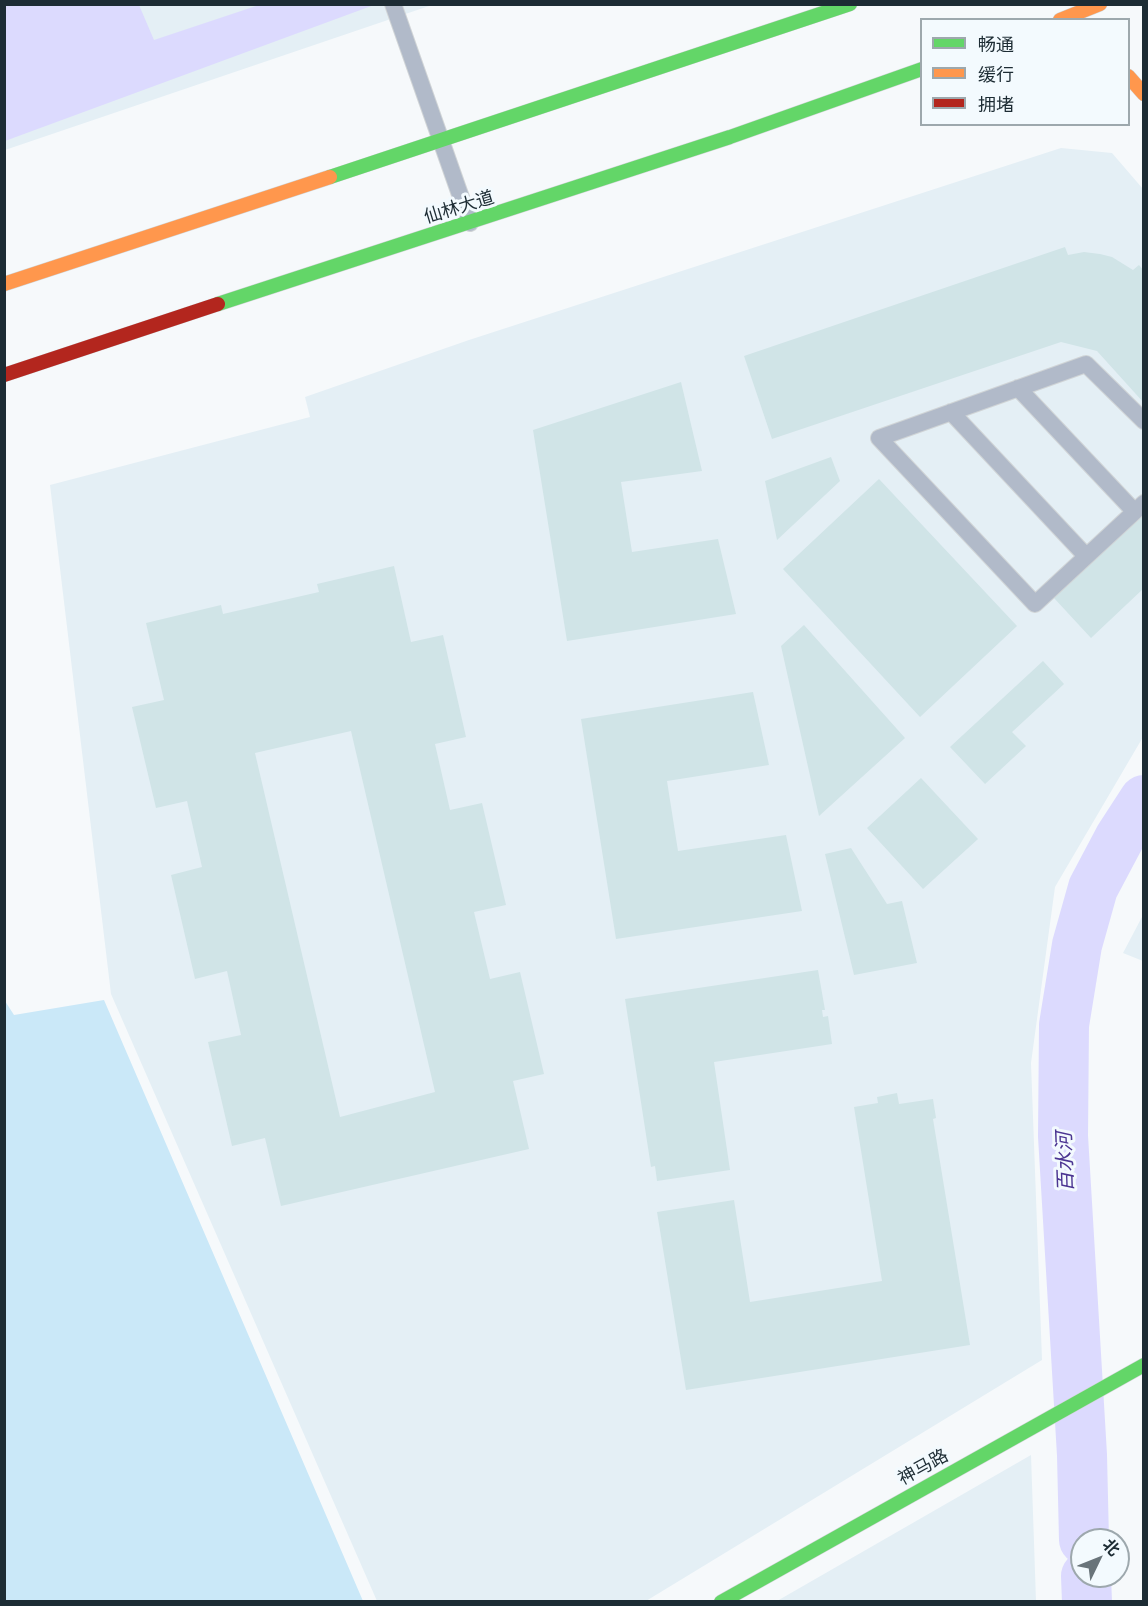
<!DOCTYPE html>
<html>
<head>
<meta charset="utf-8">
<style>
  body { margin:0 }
  #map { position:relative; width:1148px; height:1606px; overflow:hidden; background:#f6f9fb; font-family:Commissioner,"Noto Sans SC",sans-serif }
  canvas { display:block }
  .frame { position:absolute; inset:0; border:6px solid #1d2c34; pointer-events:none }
  .legend { position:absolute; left:920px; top:18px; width:210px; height:108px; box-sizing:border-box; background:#f3fafe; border:2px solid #9da8ad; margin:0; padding:8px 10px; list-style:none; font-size:18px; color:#1d2c34 }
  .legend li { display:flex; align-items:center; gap:12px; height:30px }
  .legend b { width:30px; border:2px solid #9da8ad }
  .north { position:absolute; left:1070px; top:1528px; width:60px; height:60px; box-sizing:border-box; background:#f3fafe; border:2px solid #9da8ad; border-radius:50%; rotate:47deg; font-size:16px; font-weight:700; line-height:24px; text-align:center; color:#1d2c34 }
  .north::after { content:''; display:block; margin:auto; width:21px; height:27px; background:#69747a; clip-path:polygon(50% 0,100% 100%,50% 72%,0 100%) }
</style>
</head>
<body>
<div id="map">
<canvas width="1148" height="1606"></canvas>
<div class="frame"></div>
<ul class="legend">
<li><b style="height:8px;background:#63d668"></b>畅通</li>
<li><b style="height:8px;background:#ff974d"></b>缓行</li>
<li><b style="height:8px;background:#b3261e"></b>拥堵</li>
</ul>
<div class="north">北</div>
</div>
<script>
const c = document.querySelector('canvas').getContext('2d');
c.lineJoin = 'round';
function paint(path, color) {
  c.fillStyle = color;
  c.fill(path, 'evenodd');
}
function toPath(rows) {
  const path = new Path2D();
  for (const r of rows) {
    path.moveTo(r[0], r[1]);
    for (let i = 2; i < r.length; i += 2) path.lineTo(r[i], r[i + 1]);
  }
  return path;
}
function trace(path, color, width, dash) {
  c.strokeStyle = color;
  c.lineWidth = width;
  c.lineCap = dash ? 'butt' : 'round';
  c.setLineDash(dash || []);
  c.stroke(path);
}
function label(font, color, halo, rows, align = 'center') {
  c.font = font + ' Commissioner,"Noto Sans SC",sans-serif';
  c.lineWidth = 6;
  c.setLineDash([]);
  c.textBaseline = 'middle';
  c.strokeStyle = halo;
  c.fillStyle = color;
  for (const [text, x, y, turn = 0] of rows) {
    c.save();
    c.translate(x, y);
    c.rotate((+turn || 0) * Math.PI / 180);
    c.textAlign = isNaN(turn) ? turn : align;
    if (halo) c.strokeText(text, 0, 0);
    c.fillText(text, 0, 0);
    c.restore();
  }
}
paint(toPath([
  [5,4,432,5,5,150],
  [1061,148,1112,153,1143,189,1143,737,1055,887,1031,1063,1042,1360,646,1601,377,1601,111,994,50,485,310,417,305,397,469,340],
  [1143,915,1143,961,1123,953],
  [1031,1455,1036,1601,777,1601]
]), '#e4eff5');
paint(toPath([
  [104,1000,363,1601,5,1601,5,1001,14,1015]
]), '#cae8f8');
paint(toPath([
  [5,4,139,5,154,40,259,5,374,5,5,141]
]), '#dcdafe');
trace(toPath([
  [1084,1540,1082,1455,1063,1136,1064,1025,1077,945,1093,888,1120,837,1144,800],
  [1086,1576,1087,1602]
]), '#dcdafe', 50);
paint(toPath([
  [1065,247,1068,255,1084,252,1100,254,1112,257,1133,270,1139,265,1144,271,1144,403,1097,351,1061,342,772,439,744,356],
  [681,382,702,471,621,482,632,552,718,539,736,614,567,641,533,430],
  [831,457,840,481,777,540,765,481],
  [879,479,1017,626,920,717,783,569],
  [1144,513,1144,588,1091,638,1054,598],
  [394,566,411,642,443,635,466,737,435,744,450,810,482,803,506,905,474,912,490,979,520,972,544,1074,513,1081,529,1149,281,1206,265,1138,232,1146,208,1042,241,1035,227,971,195,979,171,875,202,867,187,801,156,808,132,707,164,700,146,623,221,605,223,614,319,592,317,584],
  [351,731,435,1092,340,1117,255,753],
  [804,625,905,738,819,816,781,646],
  [1043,661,1064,684,1012,732,1026,746,985,784,950,747],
  [753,692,769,765,667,781,678,851,786,835,802,911,616,939,581,719],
  [921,778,978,839,923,889,867,828],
  [851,848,887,904,902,901,917,963,854,975,825,854],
  [818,970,825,1010,822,1010,823,1017,828,1016,832,1044,714,1062,730,1170,657,1181,655,1166,651,1167,625,999],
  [897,1093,899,1104,933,1099,936,1118,933,1119,970,1345,686,1390,657,1212,734,1200,750,1302,882,1281,854,1107,878,1103,877,1097]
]), '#d0e4e7');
const lane = toPath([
  [393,4,470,223],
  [1018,388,1134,511],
  [951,412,1086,556],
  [1144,421,1086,364,879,438,1035,604,1144,503]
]);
const fast = toPath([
  [330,177,850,4],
  [218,304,730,137,922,69],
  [721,1602,1144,1365]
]);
const slow = toPath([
  [1060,20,1100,4],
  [1128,76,1144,94],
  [4,284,330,177]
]);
const jam = toPath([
  [4,375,218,304]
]);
trace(lane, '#d0d4d6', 18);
trace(fast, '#d0d4d6', 15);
trace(slow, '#d0d4d6', 15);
trace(jam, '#d0d4d6', 15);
trace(lane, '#b1bac9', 16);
trace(fast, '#63d668', 14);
trace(slow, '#ff974d', 14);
trace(jam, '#b3261e', 14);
label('18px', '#1d2c34', '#f3fafe', [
  ["仙林大道",459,207,-17],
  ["神马路",923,1467,-29]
]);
label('italic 20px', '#4b3592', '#f3fafe', [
  ["百水河",1065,1162,-92]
]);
</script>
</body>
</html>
